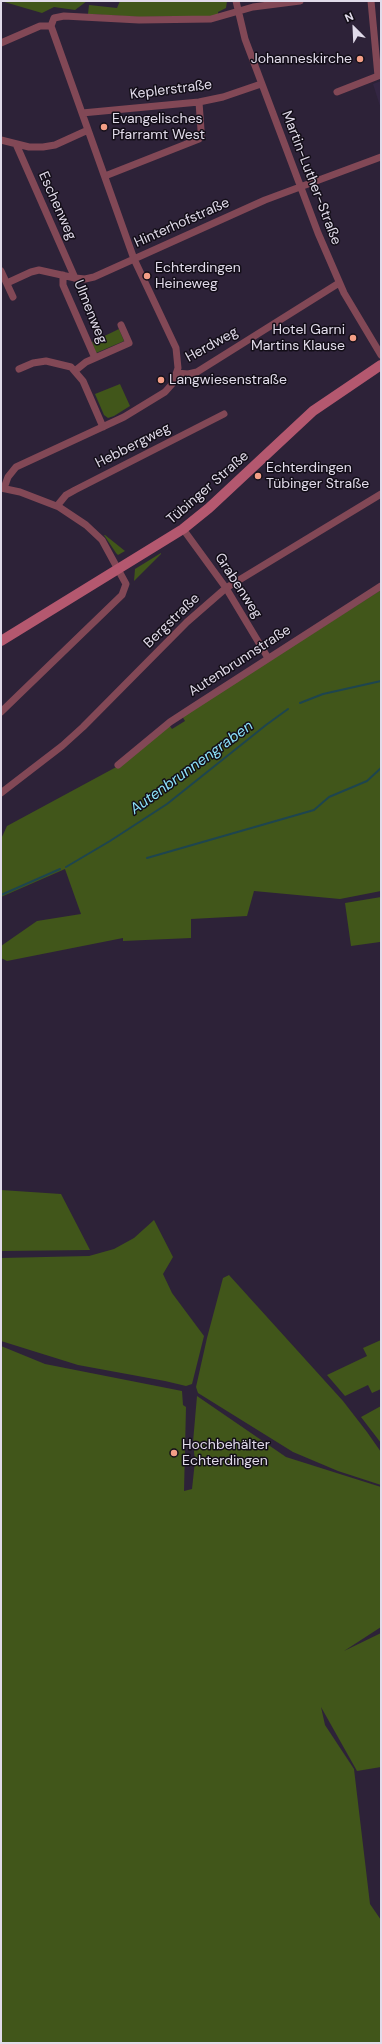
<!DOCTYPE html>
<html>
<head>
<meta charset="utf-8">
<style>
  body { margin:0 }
  #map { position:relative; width:382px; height:2044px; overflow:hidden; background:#2d2238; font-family:"DM Sans",sans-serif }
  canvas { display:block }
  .frame { position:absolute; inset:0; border:2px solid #e1dbea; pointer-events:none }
  .north { position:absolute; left:334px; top:8px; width:40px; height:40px; -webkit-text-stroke:3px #130e18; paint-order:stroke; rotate:336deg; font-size:11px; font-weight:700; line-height:16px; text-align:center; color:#e1dbea }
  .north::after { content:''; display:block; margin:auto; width:14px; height:18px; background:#e1dbea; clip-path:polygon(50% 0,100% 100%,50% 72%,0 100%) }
</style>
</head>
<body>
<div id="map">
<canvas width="382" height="2044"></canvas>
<div class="frame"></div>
<div class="north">N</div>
</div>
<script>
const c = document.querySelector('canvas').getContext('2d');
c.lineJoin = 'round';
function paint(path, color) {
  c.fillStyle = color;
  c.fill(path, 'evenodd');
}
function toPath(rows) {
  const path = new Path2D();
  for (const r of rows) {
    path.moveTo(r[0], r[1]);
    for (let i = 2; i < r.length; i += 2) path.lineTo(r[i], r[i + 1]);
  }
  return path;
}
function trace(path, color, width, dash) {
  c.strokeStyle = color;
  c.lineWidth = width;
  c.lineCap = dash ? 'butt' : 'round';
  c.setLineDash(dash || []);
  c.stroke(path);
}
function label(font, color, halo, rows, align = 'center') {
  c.font = font + ' "DM Sans",sans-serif';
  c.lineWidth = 3;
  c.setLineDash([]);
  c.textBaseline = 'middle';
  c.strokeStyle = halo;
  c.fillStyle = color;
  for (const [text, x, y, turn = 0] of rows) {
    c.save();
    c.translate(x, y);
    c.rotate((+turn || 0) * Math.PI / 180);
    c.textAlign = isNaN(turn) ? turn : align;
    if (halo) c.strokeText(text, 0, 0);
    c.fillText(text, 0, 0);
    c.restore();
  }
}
paint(toPath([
  [381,81,381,109,373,84]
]), '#342643');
paint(toPath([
  [1,1,87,1,75,10,54,7,42,13],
  [120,1,227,1,226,8,218,12,218,15,212,16,139,17,88,14,89,5,117,8],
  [119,329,124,341,96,353,92,342],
  [120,384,130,406,114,416,108,418,104,415,95,394],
  [104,535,105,535,125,551,118,555,116,553],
  [161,553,161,554,134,581,135,569],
  [381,590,381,891,340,899,254,891,247,916,191,919,191,938,123,941,123,938,7,961,1,958,1,946,37,921,81,914,65,869,1,897,1,839,7,826,120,765,169,725,172,729,185,721,182,716],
  [381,897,381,949,380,942,351,946,345,903],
  [1,1190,61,1194,90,1250,1,1251],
  [154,1220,173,1257,163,1274,172,1293,204,1336,192,1384,186,1386,165,1381,78,1365,1,1341,1,1258,89,1256,114,1249,134,1238],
  [229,1275,343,1401,367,1432,381,1452,381,1485,338,1471,293,1452,198,1393,196,1387,207,1338,223,1278],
  [381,1340,381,1389,372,1393,368,1385,345,1396,327,1375,367,1356,363,1348],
  [1,1346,45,1364,182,1391,183,1405,186,1407,184,1491,192,1489,195,1461,193,1442,197,1396,286,1457,381,1487,381,1627,344,1651,381,1633,381,1767,357,1771,321,1707,325,1725,354,1769,370,1904,381,1920,381,2043,1,2043],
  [381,1406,381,1443,361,1417]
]), '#41561a');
trace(toPath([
  [300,703,323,694,381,681],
  [147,858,314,810,329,797,367,781,381,768],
  [66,867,110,841,167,804,266,725,288,709],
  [1,895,60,869]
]), '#1e454f', 2);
trace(toPath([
  [236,1,245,39,318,233,344,293,381,355],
  [1,43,40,26,51,26],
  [337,92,378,76,371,1],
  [82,113,199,102,223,97,261,84],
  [1,140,29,147,43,147,55,145,88,130],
  [16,144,75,278],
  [105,176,199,139,201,136,201,130,199,102],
  [1,271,13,297],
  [63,275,63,285,95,358],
  [7,283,31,272,39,270,75,278,85,279,94,277,265,200,381,157],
  [19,369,33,363,46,361,71,367,83,381,103,427],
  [76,370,86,362,129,343,121,325],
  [177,373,188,374,197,372,339,283],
  [4,488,8,477,16,467,124,417,165,392,173,383,178,368,176,348,134,259,51,26,54,18,64,16,139,20,211,19,253,7,300,1],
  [57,506,66,495,75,490,224,414],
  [183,529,226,588,268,658],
  [1,712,122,595,126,584,102,540,86,525,59,507,20,492,1,488],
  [118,765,170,722,193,707,381,586],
  [1,793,62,746,83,727,187,622,226,588,381,494]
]), '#824856', 7);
trace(toPath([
  [1,641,183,529,209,508,313,411,381,365]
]), '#b4586f', 10);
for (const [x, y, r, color] of [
  [360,59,4,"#f49e86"],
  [104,127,4,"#f49e86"],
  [147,276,4,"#f49e86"],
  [353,338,4,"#f49e86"],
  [161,380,4,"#f49e86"],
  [258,476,4,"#f49e86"],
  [174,1453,4,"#f49e86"]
]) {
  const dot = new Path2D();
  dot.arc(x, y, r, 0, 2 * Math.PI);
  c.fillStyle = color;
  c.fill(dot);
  trace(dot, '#130e18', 1.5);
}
label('14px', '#e1dbea', '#130e18', [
  ["Johanneskirche",352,59,"right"],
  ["Evangelisches",112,119],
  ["Pfarramt West",112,135],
  ["Echterdingen",155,268],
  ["Heineweg",155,284],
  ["Hotel Garni",345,330,"right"],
  ["Martins Klause",345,346,"right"],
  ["Langwiesenstraße",169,380],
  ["Echterdingen",266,468],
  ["Tübinger Straße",266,484],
  ["Hochbehälter",182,1445],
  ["Echterdingen",182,1461]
], 'left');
label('14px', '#e1dbea', '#130e18', [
  ["Keplerstraße",171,90,-7],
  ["Martin-Luther-Straße",311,178,69],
  ["Eschenweg",57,206,66],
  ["Hinterhofstraße",182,223,-24],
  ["Ulmenweg",90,312,68],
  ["Herdweg",212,345,-29],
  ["Hebbergweg",133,446,-27],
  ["Tübinger Straße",208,488,-41],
  ["Grabenweg",238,586,57],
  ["Bergstraße",172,621,-44],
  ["Autenbrunnstraße",240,661,-33]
]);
label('italic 15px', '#8ce1f8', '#130e18', [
  ["Autenbrunnengraben",192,768,-36]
]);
</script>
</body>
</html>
